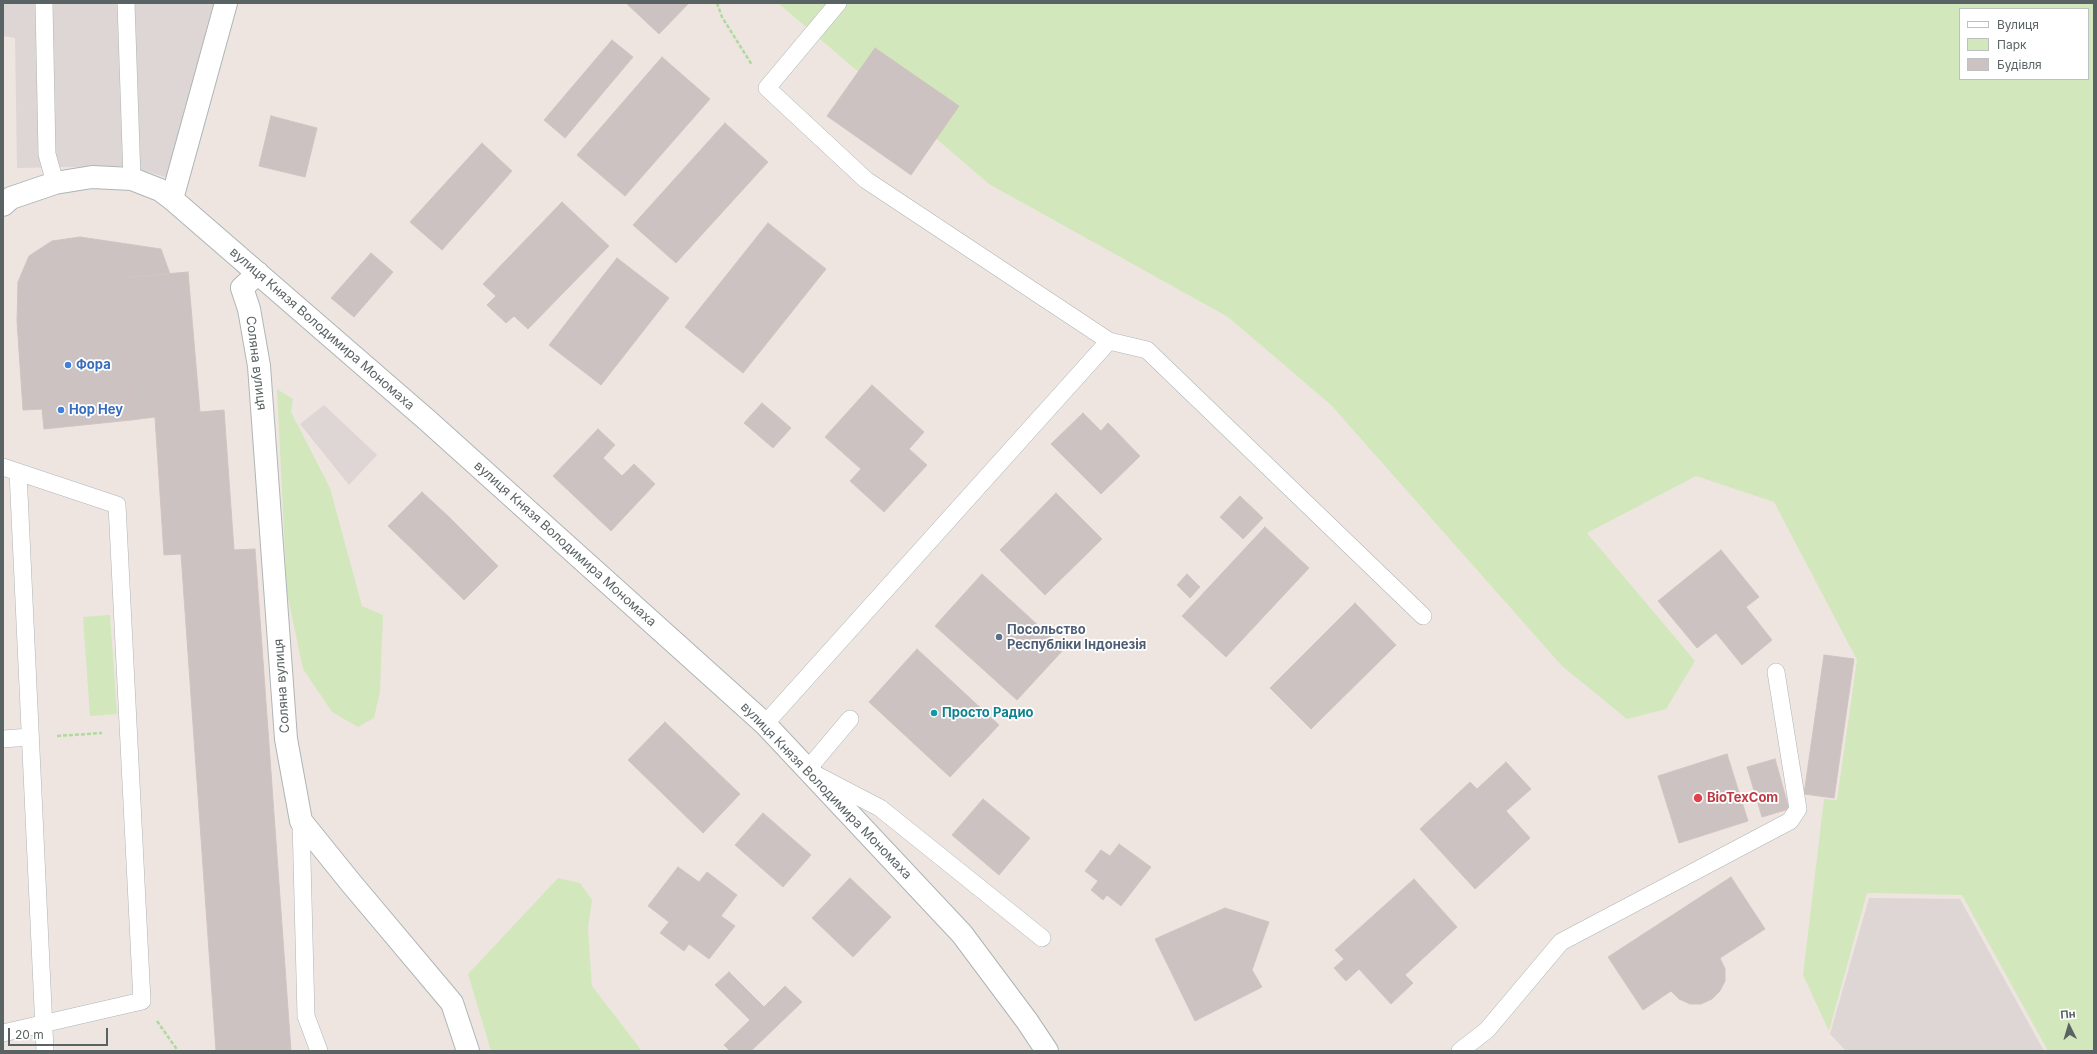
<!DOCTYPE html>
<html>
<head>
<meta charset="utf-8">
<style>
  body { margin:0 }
  #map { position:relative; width:2097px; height:1054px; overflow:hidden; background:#eee5e1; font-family:Inter,sans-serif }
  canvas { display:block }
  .frame { position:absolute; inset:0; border:4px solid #5a6364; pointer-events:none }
  .legend { position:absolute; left:1959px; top:8px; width:130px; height:72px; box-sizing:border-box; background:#fff; border:1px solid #bdc1c1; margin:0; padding:5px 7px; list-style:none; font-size:12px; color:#5a6364 }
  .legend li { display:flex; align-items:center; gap:8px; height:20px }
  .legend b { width:20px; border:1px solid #bdc1c1 }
  .north { position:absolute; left:2049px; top:1006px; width:40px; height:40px; -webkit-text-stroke:3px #fff; paint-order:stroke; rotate:355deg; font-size:11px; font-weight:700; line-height:16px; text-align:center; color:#5a6364 }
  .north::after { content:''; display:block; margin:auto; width:14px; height:18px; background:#5a6364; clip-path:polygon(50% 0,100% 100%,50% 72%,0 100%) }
  .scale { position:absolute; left:8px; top:1028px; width:100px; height:18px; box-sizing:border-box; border:2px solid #5a6364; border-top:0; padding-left:5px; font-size:12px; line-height:14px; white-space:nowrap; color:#5a6364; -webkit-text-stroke:3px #fff; paint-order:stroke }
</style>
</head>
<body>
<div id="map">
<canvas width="2097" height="1054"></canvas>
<div class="frame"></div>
<ul class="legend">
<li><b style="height:5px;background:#fff"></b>Вулиця</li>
<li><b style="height:11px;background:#d2e8bc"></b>Парк</li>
<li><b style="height:11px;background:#cbc2c1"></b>Будівля</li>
</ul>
<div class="north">Пн</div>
<div class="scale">20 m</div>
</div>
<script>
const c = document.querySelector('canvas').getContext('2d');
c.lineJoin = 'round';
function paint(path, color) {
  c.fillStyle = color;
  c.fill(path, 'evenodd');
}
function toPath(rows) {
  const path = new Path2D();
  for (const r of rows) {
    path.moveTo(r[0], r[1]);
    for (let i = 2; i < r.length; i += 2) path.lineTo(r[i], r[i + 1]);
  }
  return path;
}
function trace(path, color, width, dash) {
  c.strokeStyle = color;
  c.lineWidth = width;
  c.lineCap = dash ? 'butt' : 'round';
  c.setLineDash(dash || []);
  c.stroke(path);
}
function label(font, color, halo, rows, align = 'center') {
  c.font = font + ' Inter,sans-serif';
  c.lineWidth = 3.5;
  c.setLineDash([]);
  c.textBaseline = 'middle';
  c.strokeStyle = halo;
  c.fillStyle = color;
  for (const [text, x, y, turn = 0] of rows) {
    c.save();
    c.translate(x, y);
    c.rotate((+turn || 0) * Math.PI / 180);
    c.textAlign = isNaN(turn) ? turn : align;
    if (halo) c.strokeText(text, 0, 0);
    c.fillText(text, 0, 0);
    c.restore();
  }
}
paint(toPath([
  [3,3,226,3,178,181,129,166,17,168,15,38,3,36],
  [324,405,377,455,349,485,300,424],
  [1869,898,1960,899,2044,1051,1846,1051,1830,1034]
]), '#ddd6d4');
paint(toPath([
  [778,3,2094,3,2094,1051,2048,1051,1962,895,1867,893,1829,1031,1803,975,1824,799,1837,800,1857,660,1774,502,1696,476,1587,533,1695,661,1666,709,1627,719,1562,666,1331,405,1228,317,989,184],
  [1960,9,2088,9,2088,79,1960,79],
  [277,389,293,399,291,412,330,488,362,606,383,615,380,692,374,718,358,727,332,712,303,669,287,593],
  [110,615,117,714,90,716,83,617],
  [558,878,580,883,592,900,588,928,592,986,642,1051,491,1051,468,974]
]), '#d2e8bc');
const building = toPath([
  [626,3,689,3,659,34,626,3],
  [612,40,633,57,565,138,544,120,612,40],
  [875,48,959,106,911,175,827,116,875,48],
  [662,57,710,99,625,196,577,155,662,57],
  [271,116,317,128,305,177,259,166,271,116],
  [725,123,768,162,676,263,633,225,725,123],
  [482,143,512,171,442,250,410,222,482,143],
  [562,202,609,246,528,329,514,316,506,323,487,305,496,296,483,284,562,202],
  [768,223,826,269,743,373,685,327,768,223],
  [80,237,161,249,170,274,120,278,131,420,44,429,42,409,23,410,17,321,18,282,29,256,52,241,80,237],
  [371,253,393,272,354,317,331,298,371,253],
  [617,258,669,298,601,385,549,345,617,258],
  [188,272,200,412,224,410,234,550,255,549,291,1051,216,1051,181,554,164,555,155,417,131,420,120,278,188,272],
  [872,385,924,432,909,449,927,465,884,512,850,481,861,469,825,437,872,385],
  [762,403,791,428,773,448,744,423,762,403],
  [1083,413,1101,431,1108,423,1140,456,1101,494,1051,444,1083,413],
  [598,429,615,445,603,458,622,476,634,464,655,484,611,531,553,476,598,429],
  [422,492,449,517,415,552,388,526,422,492],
  [1056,493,1102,539,1045,595,1000,550,1056,493],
  [1240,496,1263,518,1243,539,1220,517,1240,496],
  [449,517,498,566,464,600,415,552,449,517],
  [1265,527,1309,568,1226,657,1182,616,1265,527],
  [1721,550,1759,597,1746,607,1772,640,1742,665,1716,633,1697,648,1658,601,1721,550],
  [982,574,1064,649,1017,700,935,626,982,574],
  [1187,574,1200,587,1190,598,1177,585,1187,574],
  [1355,603,1396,645,1311,729,1270,688,1355,603],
  [917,649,999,725,950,777,869,702,917,649],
  [1824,655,1854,659,1834,798,1804,794,1824,655],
  [665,722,740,794,703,833,628,760,665,722],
  [1727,754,1748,821,1679,843,1658,776,1727,754],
  [1775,759,1789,809,1762,817,1747,767,1775,759],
  [1506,762,1531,789,1506,811,1530,838,1475,889,1420,829,1470,782,1477,789,1506,762],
  [983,799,1030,838,999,875,952,835,983,799],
  [763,813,811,855,783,887,735,845,763,813],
  [1119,844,1151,867,1121,906,1107,895,1103,900,1091,890,1098,881,1085,871,1101,850,1110,856,1119,844],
  [678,867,699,882,707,872,737,895,721,916,735,926,709,959,689,944,684,951,660,933,669,922,648,906,678,867],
  [1731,877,1765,929,1720,958,1725,969,1725,981,1720,991,1712,999,1701,1004,1690,1004,1679,999,1671,991,1643,1010,1608,957,1731,877],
  [850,878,891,917,853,957,812,918,850,878],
  [1414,879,1457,927,1405,975,1413,983,1391,1004,1359,969,1346,981,1334,968,1344,959,1335,950,1414,879],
  [1225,908,1269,922,1252,970,1262,987,1195,1021,1155,939,1225,908],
  [729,972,764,1007,785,986,802,1002,751,1051,730,1051,724,1045,750,1020,715,985,729,972]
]);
paint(building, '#cbc2c1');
trace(building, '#d3c3bf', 1);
const service = toPath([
  [44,3,47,154,55,183],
  [126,3,132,179],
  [838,3,767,88,866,180,1109,341],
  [3,467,117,505,142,1001,3,1033],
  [18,472,45,1051],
  [850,719,807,770,880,808,1042,938],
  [765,724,1109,341,1147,350,1423,616],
  [3,739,30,737],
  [301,821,306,1016,319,1051],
  [1460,1051,1487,1030,1561,942,1790,821,1798,809,1776,672]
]);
const minor = toPath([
  [172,199,226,3],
  [3,205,11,198,55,183,92,177,132,179,160,190,172,199,427,420,765,724,962,934,1027,1021,1047,1051],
  [258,273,242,288,249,309,259,366,286,739,301,821,351,883,452,1003,468,1051]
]);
trace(service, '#adb5b6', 18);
trace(minor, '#adb5b6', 24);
trace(toPath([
  [717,3,722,17,752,65],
  [57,736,102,733],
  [157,1021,178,1051]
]), '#addb9e', 2.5, [4, 2]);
trace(service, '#fff', 17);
trace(minor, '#fff', 22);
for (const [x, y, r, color] of [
  [68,365,4,"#3f7fe0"],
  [61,410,4,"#3f7fe0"],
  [999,637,4,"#5c6f8a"],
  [934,713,4,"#0f9aa8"],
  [1698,798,5,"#e0444e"]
]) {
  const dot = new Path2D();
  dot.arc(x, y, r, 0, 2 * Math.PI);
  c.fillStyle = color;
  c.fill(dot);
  trace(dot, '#fff', 1.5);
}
label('13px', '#5a6364', '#fff', [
  ["вулиця Князя Володимира Мономаха",322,329,41],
  ["Соляна вулиця",256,363,83],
  ["вулиця Князя Володимира Мономаха",565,544,42],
  ["Соляна вулиця",282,686,-94],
  ["вулиця Князя Володимира Мономаха",826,791,46]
]);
label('bold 13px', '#366cbe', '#fff', [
  ["Фора",76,365],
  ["Hop Hey",69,410]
], 'left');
label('bold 13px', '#4e5e75', '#fff', [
  ["Посольство",1007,630],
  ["Республіки Індонезія",1007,645]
], 'left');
label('bold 13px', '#0d838f', '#fff', [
  ["Просто Радио",942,713]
], 'left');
label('bold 13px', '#be3a42', '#fff', [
  ["BioTexCom",1707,798]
], 'left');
</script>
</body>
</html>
